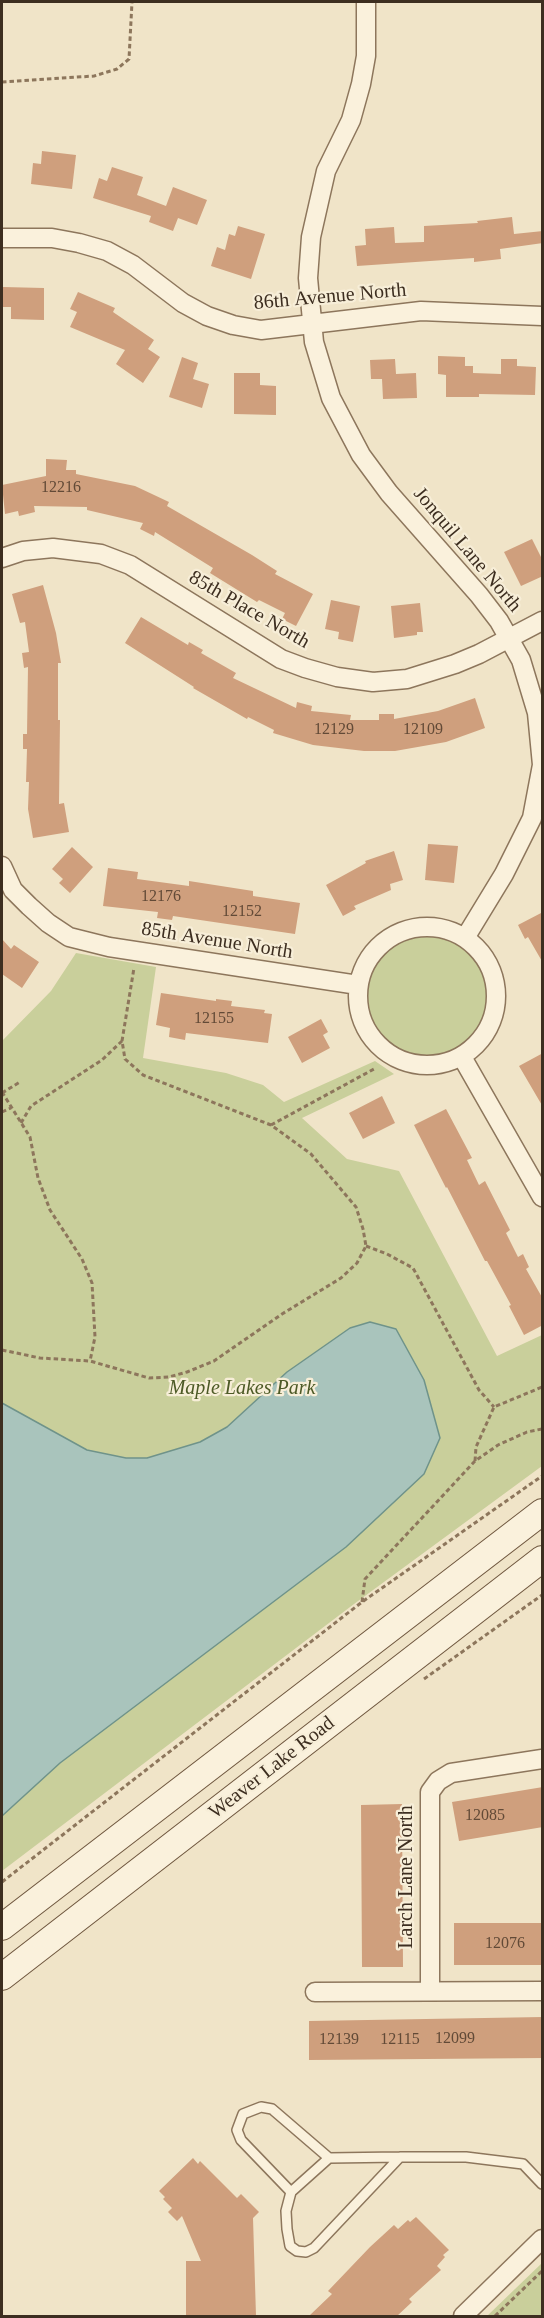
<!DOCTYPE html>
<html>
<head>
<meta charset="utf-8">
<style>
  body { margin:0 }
  #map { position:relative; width:544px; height:2318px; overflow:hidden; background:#f0e4c8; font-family:Georgia,serif }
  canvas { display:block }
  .frame { position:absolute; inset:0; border:3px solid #3d2e20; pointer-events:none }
</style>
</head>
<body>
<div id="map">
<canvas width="544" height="2318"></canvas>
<div class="frame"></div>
</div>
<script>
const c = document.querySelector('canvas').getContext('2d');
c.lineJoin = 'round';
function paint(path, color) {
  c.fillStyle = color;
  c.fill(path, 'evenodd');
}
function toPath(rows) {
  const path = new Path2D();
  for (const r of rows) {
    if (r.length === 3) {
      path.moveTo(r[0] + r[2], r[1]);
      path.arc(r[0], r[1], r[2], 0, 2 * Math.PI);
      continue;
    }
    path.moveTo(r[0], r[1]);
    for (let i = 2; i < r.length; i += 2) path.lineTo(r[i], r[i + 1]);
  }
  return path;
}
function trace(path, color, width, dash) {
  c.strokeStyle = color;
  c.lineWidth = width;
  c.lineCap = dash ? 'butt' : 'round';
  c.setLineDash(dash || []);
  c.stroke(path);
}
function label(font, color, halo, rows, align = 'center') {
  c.font = font + ' Georgia,serif';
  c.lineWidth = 4.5;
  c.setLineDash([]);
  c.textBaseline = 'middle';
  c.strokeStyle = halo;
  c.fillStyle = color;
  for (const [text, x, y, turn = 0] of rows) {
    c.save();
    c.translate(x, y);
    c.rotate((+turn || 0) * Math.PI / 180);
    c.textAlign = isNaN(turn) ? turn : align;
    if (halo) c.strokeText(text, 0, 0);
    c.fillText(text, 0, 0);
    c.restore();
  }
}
paint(toPath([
  [427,996,60],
  [76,953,156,967,143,1058,226,1073,263,1085,284,1102,375,1061,394,1074,302,1118,347,1159,399,1171,497,1356,542,1335,542,1466,354,1604,2,1871,2,1041,51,991],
  [542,2263,542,2316,487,2316,515,2289]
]), '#c9cf9b');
const water = toPath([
  [370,1322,396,1329,424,1380,440,1438,424,1474,346,1547,60,1763,2,1816,2,1403,87,1450,126,1458,147,1458,200,1442,227,1427,287,1372,350,1328,370,1322]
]);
paint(water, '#a9c4bc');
trace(water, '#6f938a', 1.5);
paint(toPath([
  [42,151,76,155,72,189,31,184,33,163,41,164],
  [112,167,143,177,137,195,166,206,173,187,207,200,197,225,178,218,173,231,149,222,151,216,93,198,99,178,107,181],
  [512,217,514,234,543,231,543,243,500,249,501,259,474,262,474,258,357,266,355,246,366,245,365,229,394,227,395,243,424,242,424,226,478,223,477,221],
  [238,226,265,234,251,279,211,266,217,247,225,250,229,234,235,236],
  [3,287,44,288,44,320,11,319,11,307,3,307],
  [78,292,115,308,113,312,154,340,148,349,160,357,143,383,116,364,125,350,70,327,77,312,70,309],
  [438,356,465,357,465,366,473,366,473,373,501,374,501,359,517,359,517,366,536,367,535,395,479,394,479,397,446,397,446,375,438,374],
  [182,357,198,363,193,379,209,384,202,408,169,397],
  [395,359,396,374,416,373,417,398,383,399,382,379,371,379,370,360],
  [234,373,260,373,260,385,276,386,276,415,234,414],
  [46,459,67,460,66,470,76,470,76,474,135,486,169,502,167,506,252,555,277,571,275,574,313,594,296,626,282,619,285,613,259,600,257,602,210,573,213,568,155,532,154,536,140,529,143,523,87,510,87,507,34,506,35,512,19,516,18,511,5,514,2,485,46,476],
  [532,539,543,561,543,576,521,586,504,552],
  [43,585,56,633,61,663,58,663,58,720,60,720,59,804,64,803,69,832,33,838,28,809,29,782,26,782,27,749,23,749,23,734,27,734,28,667,24,668,22,653,29,652,25,622,20,623,12,594],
  [331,600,360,606,353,642,338,639,339,632,325,629],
  [420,603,423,632,417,632,417,635,394,638,391,606],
  [141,617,188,645,189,642,203,650,201,653,236,673,233,678,296,708,297,702,312,706,311,711,351,715,350,720,379,720,379,714,394,714,394,719,438,711,475,698,485,728,446,742,395,751,364,751,313,745,273,733,274,730,248,717,247,719,193,688,194,687,125,643],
  [428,844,458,846,454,883,425,880],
  [72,847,93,867,70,893,59,883,63,879,52,869],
  [394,851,403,880,390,884,391,890,354,906,356,909,343,916,326,885,366,863,365,861],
  [108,868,138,872,137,879,189,886,189,881,253,891,253,896,300,903,295,934,173,916,172,920,157,918,158,912,103,906],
  [543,912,543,963,528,937,525,939,518,925],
  [2,939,11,949,14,945,39,962,22,988,2,974],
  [161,993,216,1001,216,999,232,1001,231,1006,265,1010,264,1013,272,1014,268,1043,186,1033,185,1040,169,1037,170,1028,156,1025],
  [321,1019,328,1032,323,1035,330,1048,302,1063,288,1037],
  [543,1053,543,1107,519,1066],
  [382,1096,395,1123,363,1139,349,1113],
  [446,1109,472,1158,467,1160,479,1185,485,1181,510,1230,506,1233,518,1257,523,1254,529,1267,526,1269,543,1299,543,1325,524,1335,509,1306,511,1305,487,1261,485,1261,447,1187,446,1188,414,1125],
  [543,1787,543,1827,459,1841,452,1802],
  [402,1804,403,1967,362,1967,361,1805],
  [454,1923,543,1923,543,1965,454,1965],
  [543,2017,543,2058,309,2060,309,2021],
  [193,2158,198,2164,200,2161,237,2198,241,2194,259,2212,253,2218,256,2316,186,2316,186,2261,201,2261,182,2216,177,2221,168,2212,172,2208,163,2199,165,2197,159,2191],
  [416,2217,449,2250,443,2255,445,2257,437,2266,441,2270,409,2299,412,2302,397,2316,309,2316,332,2294,328,2291,370,2247,394,2225,398,2229,408,2220,410,2222]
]), '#cf9f7d');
const lane = toPath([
  [400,2157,314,2248,306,2252,297,2251,290,2246,287,2229,286,2211,291,2192,241,2140,237,2130,243,2114,261,2107,272,2109,329,2158,400,2157,466,2157,523,2164,542,2184],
  [291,2192,329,2158]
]);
const street = toPath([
  [366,2,366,56,361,84,351,120,326,171,311,237,308,278,314,342,331,398,361,455,389,493,479,595,499,621,521,660,537,713,542,765,532,818,504,874,465,938],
  [2,238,52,238,79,243,107,251,133,265,183,303,207,316,233,325,261,330,421,311,542,316],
  [2,558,23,551,53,548,101,554,130,565,281,659,305,668,337,677,373,682,407,679,455,664,479,654,542,621],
  [2,866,13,890,29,906,48,923,69,937,109,947,358,985],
  [427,996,69],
  [462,1057,542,1197],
  [430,1991,430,1792,438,1781,451,1773,542,1759],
  [315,1992,542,1991],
  [463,2316,542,2239]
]);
const secondary = toPath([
  [2,1927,542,1512],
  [2,1977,542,1559]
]);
trace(lane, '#8d765c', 12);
trace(street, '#8d765c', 21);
trace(secondary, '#6f573f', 28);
trace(toPath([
  [2,82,94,76,117,69,129,59,132,2],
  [2,1092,30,1137,38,1178,50,1210,82,1259,92,1283,95,1337,90,1361],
  [2,1093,20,1082],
  [2,1112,11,1108],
  [21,1123,31,1106,102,1060,122,1041],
  [271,1125,374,1069],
  [366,1246,387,1254,413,1268,479,1390,494,1407],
  [2,1350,40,1358,90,1361,149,1378,169,1377,187,1372,214,1361,282,1314,341,1278,357,1263,366,1246,363,1229,356,1207,311,1154,271,1125,143,1075,125,1059,122,1041,134,968],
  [475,1461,476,1447,494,1407,542,1387],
  [362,1602,365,1579,475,1461,498,1445,527,1432,542,1429],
  [424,1679,542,1595],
  [2,1882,362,1602,542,1476],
  [495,2316,542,2271]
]), '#8d765c', 3, [4.5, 3]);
trace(lane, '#faf1dc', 9);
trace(street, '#faf1dc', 18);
trace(secondary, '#faf1dc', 26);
label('16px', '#624a37', null, [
  ["12216",61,488],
  ["12129",334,730],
  ["12109",423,730],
  ["12176",161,897],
  ["12152",242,912],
  ["12155",214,1019],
  ["12085",485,1816],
  ["12076",505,1944],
  ["12099",455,2039],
  ["12139",339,2040],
  ["12115",400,2040]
]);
label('20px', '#3d2e20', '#f7eed8', [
  ["86th Avenue North",330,297,-5],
  ["Jonquil Lane North",467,550,50],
  ["85th Place North",249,610,30],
  ["85th Avenue North",217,941,9],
  ["Weaver Lake Road",272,1768,-38],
  ["Larch Lane North",407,1877,-90]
]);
label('italic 20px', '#4d5a26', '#f7eed8', [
  ["Maple Lakes Park",242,1389]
]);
</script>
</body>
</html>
